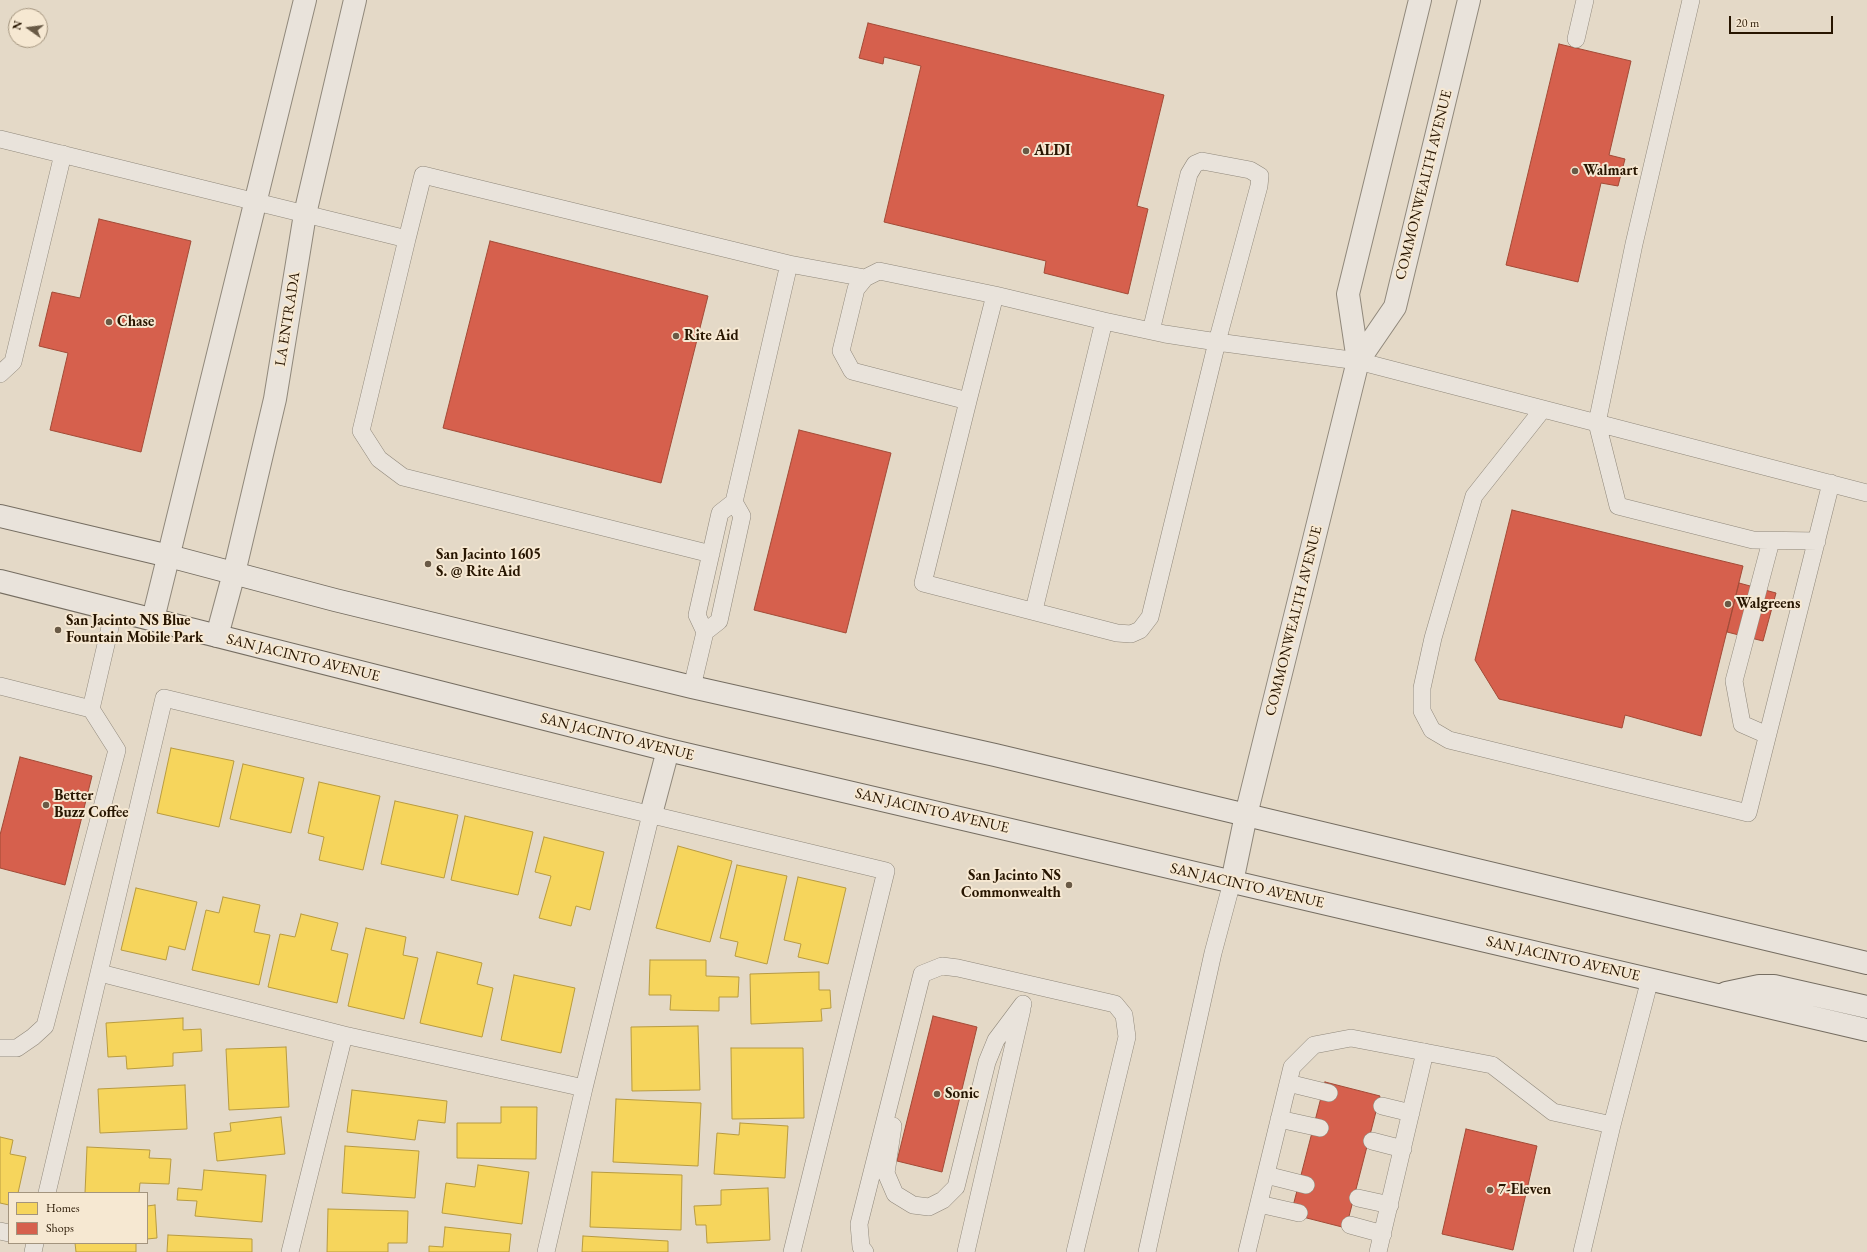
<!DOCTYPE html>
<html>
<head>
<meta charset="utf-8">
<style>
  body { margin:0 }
  #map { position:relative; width:1867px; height:1252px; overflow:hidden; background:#e4d9c7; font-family:"EB Garamond",serif }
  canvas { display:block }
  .legend { position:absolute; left:8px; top:1192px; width:140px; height:52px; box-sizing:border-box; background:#f6e8d2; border:1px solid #a3947e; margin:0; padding:5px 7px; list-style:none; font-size:12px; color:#271500 }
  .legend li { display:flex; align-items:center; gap:8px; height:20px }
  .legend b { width:20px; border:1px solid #a3947e }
  .north { position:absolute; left:8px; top:8px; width:40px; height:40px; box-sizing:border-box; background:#f6e8d2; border:1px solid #a3947e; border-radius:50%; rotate:284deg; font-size:11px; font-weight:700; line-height:16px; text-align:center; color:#271500 }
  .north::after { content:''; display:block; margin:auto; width:14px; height:18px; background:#695a46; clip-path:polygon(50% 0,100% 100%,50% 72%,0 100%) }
  .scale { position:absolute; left:1729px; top:16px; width:104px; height:18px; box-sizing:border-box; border:2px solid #271500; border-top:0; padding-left:5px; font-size:12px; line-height:14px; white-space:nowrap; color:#271500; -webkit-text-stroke:3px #f6e8d2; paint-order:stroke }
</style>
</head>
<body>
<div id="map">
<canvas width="1867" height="1252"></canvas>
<ul class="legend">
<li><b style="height:11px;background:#f6d55c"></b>Homes</li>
<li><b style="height:11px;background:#d6604d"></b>Shops</li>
</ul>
<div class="north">N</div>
<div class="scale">20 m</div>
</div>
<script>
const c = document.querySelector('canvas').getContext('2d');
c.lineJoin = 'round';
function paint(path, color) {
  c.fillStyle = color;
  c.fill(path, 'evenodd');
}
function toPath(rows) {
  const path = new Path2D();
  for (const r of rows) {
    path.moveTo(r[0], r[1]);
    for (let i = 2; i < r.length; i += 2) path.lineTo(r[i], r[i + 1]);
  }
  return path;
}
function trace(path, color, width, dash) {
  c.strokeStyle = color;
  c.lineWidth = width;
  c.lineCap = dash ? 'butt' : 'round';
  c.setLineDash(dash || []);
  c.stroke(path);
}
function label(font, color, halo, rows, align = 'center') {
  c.font = font + ' "EB Garamond",serif';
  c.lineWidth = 4;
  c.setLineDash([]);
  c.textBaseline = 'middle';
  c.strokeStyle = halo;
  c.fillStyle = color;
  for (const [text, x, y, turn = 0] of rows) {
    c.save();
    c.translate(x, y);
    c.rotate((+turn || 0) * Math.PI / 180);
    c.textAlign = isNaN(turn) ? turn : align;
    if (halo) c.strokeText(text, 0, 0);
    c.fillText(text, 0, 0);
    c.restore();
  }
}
const homes = toPath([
  [171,748,234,761,219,827,157,813,171,748],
  [243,764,304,778,291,833,230,819,243,764],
  [319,782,380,796,363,870,319,860,324,837,308,833,319,782],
  [395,801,458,815,444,878,381,864,395,801],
  [465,816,533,832,518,895,451,880,465,816],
  [544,837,604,852,590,910,576,906,571,926,539,918,551,876,535,872,544,837],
  [678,846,732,861,710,942,656,928,678,846],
  [737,865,787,876,767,964,735,956,738,942,720,938,737,865],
  [798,877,846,888,828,964,798,957,801,944,784,940,798,877],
  [136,888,197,902,185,950,169,946,166,960,121,950,136,888],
  [223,897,260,905,254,932,270,935,259,985,192,970,206,910,219,913,223,897],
  [301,914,338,923,331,950,348,954,337,1003,268,987,280,934,295,937,301,914],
  [366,928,406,937,403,955,418,958,404,1019,348,1006,366,928],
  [437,952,482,963,477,984,493,988,482,1037,420,1023,437,952],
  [650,960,706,960,706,976,739,977,738,997,719,997,719,1011,670,1010,671,995,649,995,650,960],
  [819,972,819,990,830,990,831,1008,821,1009,822,1021,751,1024,750,974,819,972],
  [514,975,575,988,561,1053,501,1040,514,975],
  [183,1018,183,1030,201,1029,202,1051,173,1053,173,1066,127,1069,126,1056,108,1057,106,1023,183,1018],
  [698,1026,700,1090,632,1091,631,1027,698,1026],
  [286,1047,289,1107,229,1110,226,1049,286,1047],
  [731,1048,803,1048,804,1118,732,1119,731,1048],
  [185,1085,187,1129,100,1133,98,1089,185,1085],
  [352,1090,447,1101,445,1123,418,1120,415,1140,347,1132,352,1090],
  [616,1099,701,1103,698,1166,613,1162,616,1099],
  [501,1107,537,1107,536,1159,457,1158,457,1123,501,1123,501,1107],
  [281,1117,285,1154,217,1161,214,1133,231,1131,230,1123,281,1117],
  [740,1123,788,1126,785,1178,714,1174,717,1133,739,1135,740,1123],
  [0,1137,13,1140,10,1154,26,1157,18,1193,9,1193,9,1205,0,1203,0,1137],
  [345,1146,419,1151,415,1198,342,1193,345,1146],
  [87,1147,150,1150,149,1158,171,1159,169,1184,140,1183,139,1193,85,1193,87,1147],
  [478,1165,529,1172,522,1224,442,1213,446,1183,475,1187,478,1165],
  [204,1170,266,1175,262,1222,195,1216,197,1201,177,1200,178,1188,202,1190,204,1170],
  [592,1172,682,1175,681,1230,590,1227,592,1172],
  [768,1188,770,1240,707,1243,706,1225,696,1225,694,1206,721,1205,721,1190,768,1188],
  [155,1205,157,1238,147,1239,147,1206,155,1205],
  [328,1209,408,1211,407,1243,388,1243,388,1252,327,1252,328,1209],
  [445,1227,511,1234,509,1252,429,1252,429,1246,443,1247,445,1227],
  [168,1235,252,1239,252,1252,167,1252,168,1235],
  [583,1236,668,1241,668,1252,582,1252,583,1236],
  [75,1243,136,1243,136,1252,76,1252,75,1243]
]);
paint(homes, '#f6d55c');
trace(homes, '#b89b40', 1);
const shops = toPath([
  [868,23,1164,95,1137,206,1148,209,1128,294,1044,273,1046,261,884,222,921,66,884,57,883,64,859,58,868,23],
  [1559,44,1631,61,1609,155,1625,159,1618,186,1601,183,1578,282,1506,265,1559,44],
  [99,219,191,241,141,452,50,430,68,353,39,346,52,292,80,298,99,219],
  [490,241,708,296,661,483,443,428,490,241],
  [799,430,891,453,846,633,754,610,799,430],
  [1512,510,1743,566,1701,736,1625,715,1622,728,1499,699,1475,660,1512,510],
  [1739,583,1776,593,1763,641,1727,632,1739,583],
  [20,757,92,776,65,885,0,868,0,835,20,757],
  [933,1016,977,1027,942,1172,897,1161,933,1016],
  [1325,1082,1380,1096,1346,1228,1291,1214,1325,1082],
  [1466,1129,1537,1146,1513,1250,1442,1234,1466,1129]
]);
paint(shops, '#d6604d');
trace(shops, '#a24a36', 1);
const lane = toPath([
  [1691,0,1634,244,1597,423,1618,506,1753,540,1817,541],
  [1576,39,1585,0],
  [0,139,407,239,423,175,789,264,734,502],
  [407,239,361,431,379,459,403,477,711,554],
  [789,264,865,278],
  [1151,331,1189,174,1195,164,1202,161,1250,170,1260,176,1259,186,1217,342,1150,617,1140,630,1131,634,1117,633,923,583,968,401,852,371,841,351,856,289,865,278,879,271,995,295,1104,321,1151,331,1165,334,1217,342,1358,361,1867,493],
  [0,374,13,362,63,154],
  [968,401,995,295],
  [1543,409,1474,496,1433,638,1422,688,1422,711,1432,730,1449,740,1748,813,1831,483],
  [1034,610,1104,321],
  [0,686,91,709,117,750,45,1026,33,1037,17,1048,0,1048],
  [692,687,705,632,697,615,720,513,734,502,742,516,719,621,705,632],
  [91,709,114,610],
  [1767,735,1742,724,1734,681,1771,541],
  [100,973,344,1035],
  [1288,1083,1329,1093],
  [1382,1106,1411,1113],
  [1279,1119,1320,1128],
  [893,1126,886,1173,895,1194,913,1205,929,1207,943,1200,956,1187,987,1062,996,1040,1023,1004],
  [1372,1141,1403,1149],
  [1266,1175,1306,1185],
  [47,1193,164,698,886,871,792,1252],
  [1358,1198,1390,1205],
  [1259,1204,1299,1213],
  [1350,1225,1383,1234],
  [0,1231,9,1233],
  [33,1252,35,1243],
  [290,1252,344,1035,584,1088,651,814],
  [546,1252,584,1088],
  [865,1252,861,1247,859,1224,922,974,942,966,958,968,1115,1004,1124,1015,1127,1037,1075,1252],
  [966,1252,1022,1009],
  [1147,1252,1213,953,1232,882],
  [1247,1252,1292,1067,1314,1045,1351,1038,1492,1065,1553,1112,1612,1125],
  [1378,1252,1425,1052],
  [1582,1252,1612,1125,1650,979]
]);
const street = toPath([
  [1358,361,1348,294,1420,0],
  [153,619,305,0],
  [217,636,234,573,275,399,305,214,355,0],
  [651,814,668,750],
  [1232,882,1246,815,1358,361,1395,307,1469,0]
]);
const secondary = toPath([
  [0,516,169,556,335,600,692,687,995,755,1867,963],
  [0,581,668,750,1867,1030],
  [1726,993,1759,986,1774,986,1867,1007]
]);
trace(lane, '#90887b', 18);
trace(street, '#90887b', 24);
trace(secondary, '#756d61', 24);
trace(lane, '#e9e3db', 17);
trace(street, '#e9e3db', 22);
trace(secondary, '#e9e3db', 22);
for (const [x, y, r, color] of [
  [1026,151,4,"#695a46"],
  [1575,171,4,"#695a46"],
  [109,322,4,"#695a46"],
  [676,336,4,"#695a46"],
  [428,564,4,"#695a46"],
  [1728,604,4,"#695a46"],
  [58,630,4,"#695a46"],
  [46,805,4,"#695a46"],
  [1069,885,4,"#695a46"],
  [937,1094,4,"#695a46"],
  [1490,1190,4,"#695a46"]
]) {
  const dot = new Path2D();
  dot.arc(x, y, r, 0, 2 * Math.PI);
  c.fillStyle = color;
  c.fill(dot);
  trace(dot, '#f6e8d2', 1.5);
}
label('bold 15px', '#271500', '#f6e8d2', [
  ["ALDI",1034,151],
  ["Walmart",1583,171],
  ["Chase",117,322],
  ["Rite Aid",684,336],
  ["San Jacinto 1605",436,555],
  ["S. @ Rite Aid",436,572],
  ["Walgreens",1736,604],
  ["San Jacinto NS Blue",66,621],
  ["Fountain Mobile Park",66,638],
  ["Better",54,796],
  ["Buzz Coffee",54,813],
  ["San Jacinto NS",1061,876,"right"],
  ["Commonwealth",1061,893,"right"],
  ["Sonic",945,1094],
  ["7-Eleven",1498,1190]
], 'left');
label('15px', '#271500', '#f6e8d2', [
  ["COMMONWEALTH AVENUE",1424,185,-76],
  ["LA ENTRADA",288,319,-81],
  ["COMMONWEALTH AVENUE",1294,621,-76],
  ["SAN JACINTO AVENUE",303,658,14],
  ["SAN JACINTO AVENUE",617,737,14],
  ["SAN JACINTO AVENUE",932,811,13],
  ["SAN JACINTO AVENUE",1247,886,13],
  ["SAN JACINTO AVENUE",1563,959,13]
]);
</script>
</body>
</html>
